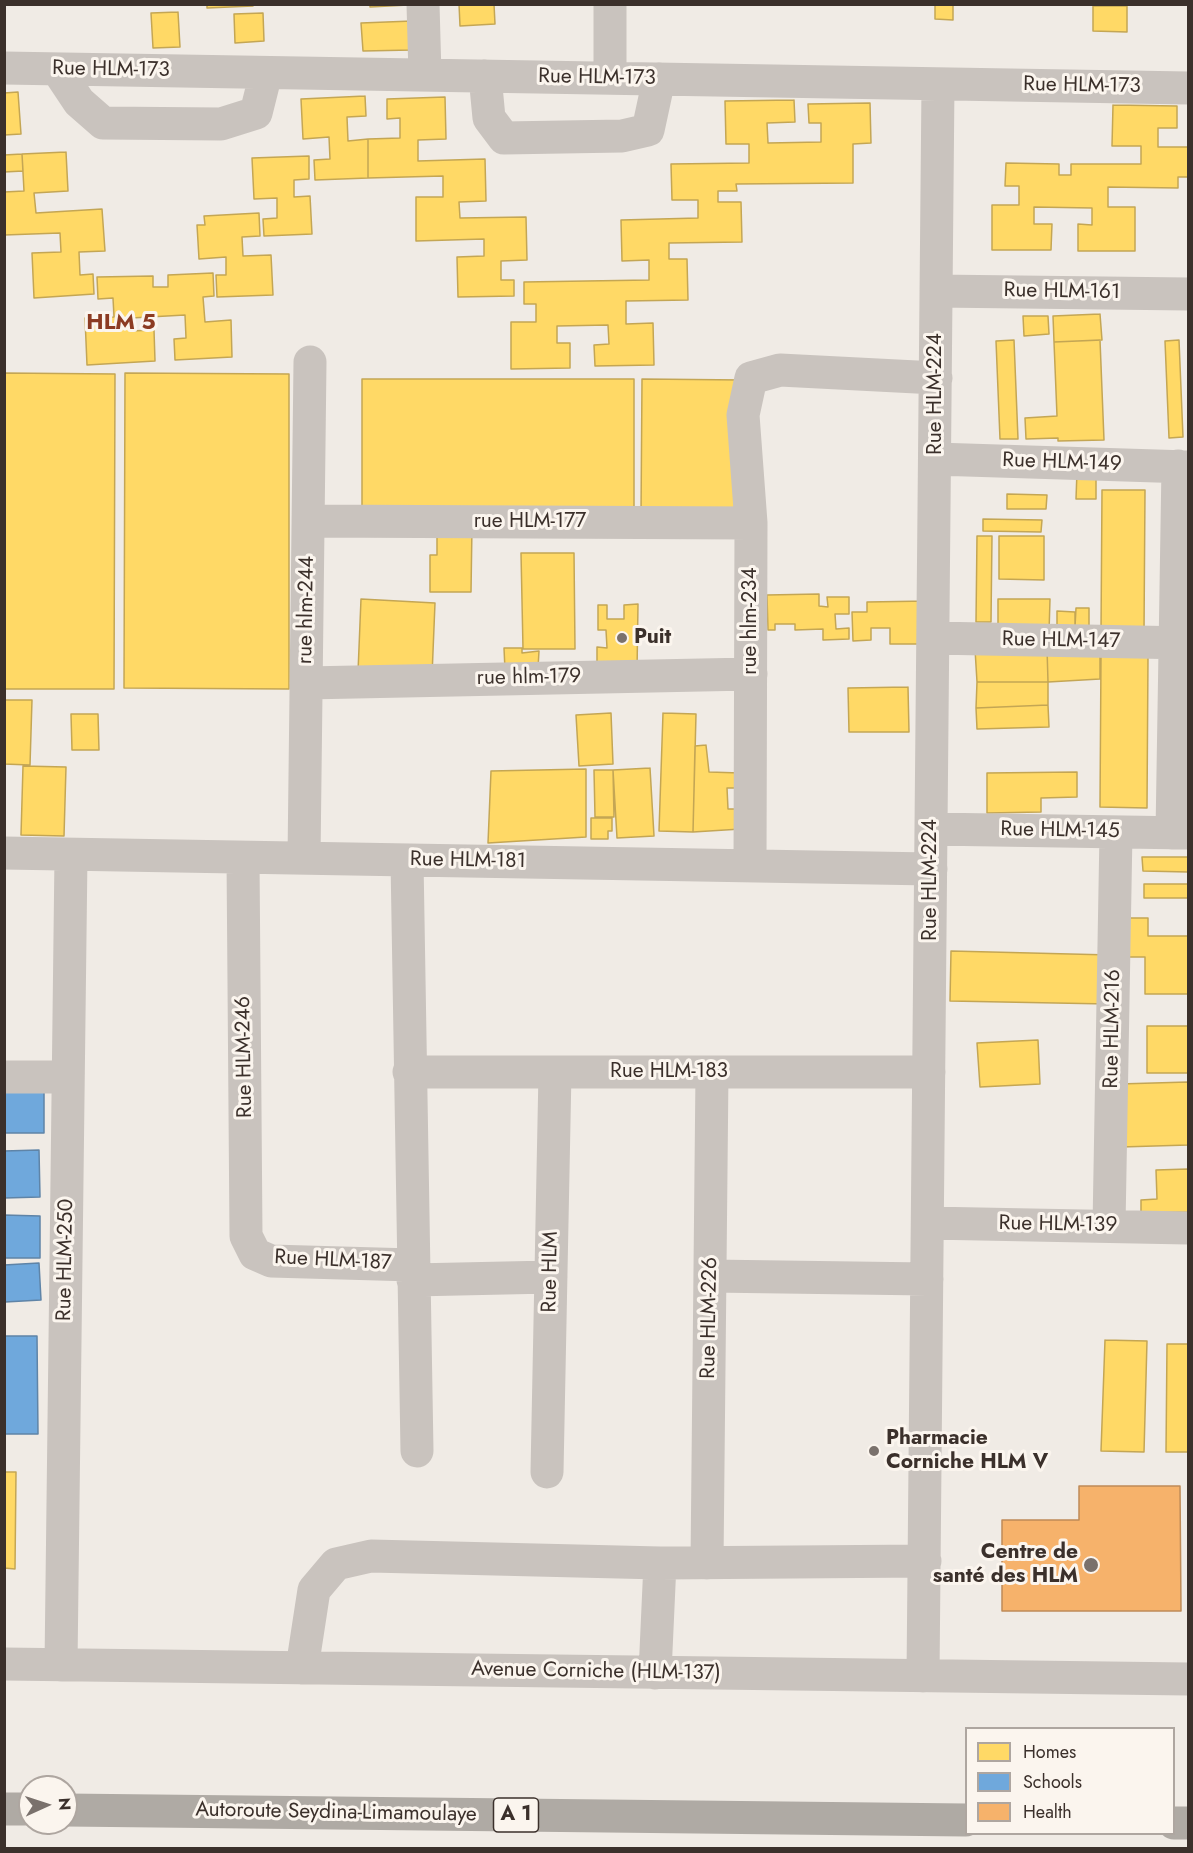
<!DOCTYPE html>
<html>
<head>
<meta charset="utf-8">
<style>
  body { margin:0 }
  #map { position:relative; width:1193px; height:1853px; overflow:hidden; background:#f0ebe5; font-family:Jost,sans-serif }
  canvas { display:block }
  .frame { position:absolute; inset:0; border:6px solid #3b302b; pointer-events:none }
  .legend { position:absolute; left:965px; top:1727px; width:210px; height:108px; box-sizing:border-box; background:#fbf5ee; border:2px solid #aea6a0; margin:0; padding:8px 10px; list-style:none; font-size:18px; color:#3b302b }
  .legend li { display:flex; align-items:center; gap:12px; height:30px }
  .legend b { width:30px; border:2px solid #aea6a0 }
  .north { position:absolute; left:18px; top:1775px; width:60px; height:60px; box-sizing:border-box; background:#fbf5ee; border:2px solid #aea6a0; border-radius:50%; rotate:87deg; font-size:16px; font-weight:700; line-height:24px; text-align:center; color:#3b302b }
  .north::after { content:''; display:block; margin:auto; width:21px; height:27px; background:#7a716c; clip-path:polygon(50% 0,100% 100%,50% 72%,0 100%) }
</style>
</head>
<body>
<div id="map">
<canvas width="1193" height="1853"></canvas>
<div class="frame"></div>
<ul class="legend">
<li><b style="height:16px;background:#ffd966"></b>Homes</li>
<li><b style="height:16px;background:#6fa8dc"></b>Schools</li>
<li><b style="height:16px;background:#f6b26b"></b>Health</li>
</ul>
<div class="north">N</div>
</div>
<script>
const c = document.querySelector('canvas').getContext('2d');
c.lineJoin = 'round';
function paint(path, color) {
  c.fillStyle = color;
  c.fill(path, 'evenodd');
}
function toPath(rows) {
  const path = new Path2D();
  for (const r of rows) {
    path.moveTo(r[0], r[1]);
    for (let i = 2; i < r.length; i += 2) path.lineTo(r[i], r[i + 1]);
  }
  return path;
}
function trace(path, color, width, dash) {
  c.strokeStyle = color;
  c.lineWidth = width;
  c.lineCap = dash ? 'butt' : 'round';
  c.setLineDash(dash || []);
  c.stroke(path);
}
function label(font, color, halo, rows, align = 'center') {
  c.font = font + ' Jost,sans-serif';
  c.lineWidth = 6;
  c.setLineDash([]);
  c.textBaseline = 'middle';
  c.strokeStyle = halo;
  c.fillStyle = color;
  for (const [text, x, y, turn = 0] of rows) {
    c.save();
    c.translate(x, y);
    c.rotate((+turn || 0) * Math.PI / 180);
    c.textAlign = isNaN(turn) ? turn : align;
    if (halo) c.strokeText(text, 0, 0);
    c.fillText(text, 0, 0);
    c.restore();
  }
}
const homes = toPath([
  [207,4,253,4,253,6,207,8,207,4],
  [370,4,408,4,408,5,370,7,370,4],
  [459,4,494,4,495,24,460,26,459,4],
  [935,4,953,4,953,20,935,19,935,4],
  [1093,6,1127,6,1127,32,1093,31,1093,6],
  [178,12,180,47,153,48,151,13,178,12],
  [263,13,264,41,235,43,234,14,263,13],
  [412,21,412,50,363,51,361,23,412,21],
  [18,92,21,134,4,135,4,93,18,92],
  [365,96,366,116,347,117,348,141,368,139,368,178,315,180,314,160,330,159,329,137,303,139,301,99,365,96],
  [445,97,446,139,418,140,418,161,485,159,486,201,459,202,460,218,526,217,527,260,501,261,501,280,514,280,514,296,458,297,457,257,484,256,484,239,416,241,416,197,443,197,443,176,368,178,368,139,400,138,400,118,387,119,387,99,445,97],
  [794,100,795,122,767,123,768,143,821,142,821,123,809,123,808,104,870,103,871,143,853,144,853,183,736,184,737,191,718,191,718,202,741,202,742,242,669,243,669,259,687,259,688,300,626,301,626,324,653,323,654,365,595,366,594,345,609,344,608,325,557,326,557,343,570,343,570,368,511,369,511,322,536,322,536,304,524,304,524,282,649,280,649,260,622,261,621,220,698,218,698,200,672,200,671,164,749,163,749,144,726,144,725,101,794,100],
  [1113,105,1177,106,1177,128,1158,128,1158,147,1188,147,1188,188,1188,177,1178,177,1178,188,1108,187,1108,207,1135,207,1135,251,1078,251,1078,224,1092,225,1092,208,1034,207,1034,224,1052,224,1051,250,992,250,992,205,1019,205,1019,186,1005,186,1006,163,1059,164,1059,175,1071,175,1071,164,1141,164,1141,146,1112,146,1113,105],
  [66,152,68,191,34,193,36,213,102,209,105,251,79,252,80,275,93,274,94,294,34,298,32,253,61,252,60,233,4,235,4,192,24,191,22,154,66,152],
  [22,154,23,171,4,172,4,155,22,154],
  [309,156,309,179,294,180,294,197,310,196,312,234,264,236,263,219,277,218,277,198,254,199,252,158,309,156],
  [259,213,260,236,242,237,243,256,271,255,273,295,217,297,216,275,226,275,226,257,199,259,197,225,205,225,204,216,259,213],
  [213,273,214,296,203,297,205,322,231,320,232,357,175,360,174,339,186,338,185,315,131,318,131,331,154,330,155,361,87,365,85,318,114,317,113,298,98,299,97,277,153,276,153,287,168,287,168,275,213,273],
  [1100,314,1102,340,1054,342,1053,316,1100,314],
  [1023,316,1048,316,1049,334,1024,336,1023,316],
  [1014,340,1018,439,1000,439,996,341,1014,340],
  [1100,340,1104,440,1058,441,1058,438,1026,439,1025,418,1057,416,1054,342,1100,340],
  [1179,340,1183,437,1169,438,1165,341,1179,340],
  [4,373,115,374,114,689,4,689,4,373],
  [125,373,289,374,289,689,124,688,125,373],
  [362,379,634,379,634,516,362,516,362,379],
  [642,379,743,380,742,516,641,515,642,379],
  [1077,471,1096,471,1096,499,1076,499,1077,471],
  [1102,490,1145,490,1144,632,1101,632,1102,490],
  [1007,494,1047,495,1046,509,1007,509,1007,494],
  [983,519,1042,520,1041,532,983,531,983,519],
  [437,525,472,526,471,592,430,592,430,555,437,555,437,525],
  [977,536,992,536,991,622,976,622,977,536],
  [999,536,1044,536,1044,580,999,579,999,536],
  [521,553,574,553,575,649,523,649,521,553],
  [819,594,819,606,828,607,827,597,849,597,849,614,835,614,836,629,849,628,849,639,823,640,823,629,795,630,795,624,775,624,775,630,768,630,767,595,819,594],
  [361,599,435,603,432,676,358,672,361,599],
  [998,599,1050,599,1049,633,998,633,998,599],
  [928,601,929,644,890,644,890,628,871,628,871,640,853,641,852,612,867,612,867,602,928,601],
  [638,604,637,672,597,673,597,647,607,648,606,630,598,630,598,605,607,605,607,619,624,619,624,605,638,604],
  [1076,608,1089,608,1089,627,1075,627,1076,608],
  [1057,611,1075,612,1075,637,1057,637,1057,611],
  [504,648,522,648,522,653,539,651,538,668,505,670,504,648],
  [1047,648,1048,682,977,682,975,649,1047,648],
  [1047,648,1100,648,1100,679,1048,682,1047,648],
  [1101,656,1148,656,1147,808,1100,807,1101,656],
  [977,682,1048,682,1048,705,976,708,977,682],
  [908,687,909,732,849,732,848,688,908,687],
  [4,700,32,700,30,765,4,764,4,700],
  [1048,705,1049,727,977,729,976,708,1048,705],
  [611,713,613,764,579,766,576,715,611,713],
  [663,713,696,714,693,832,659,831,663,713],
  [71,714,98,714,99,750,72,750,71,714],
  [706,745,709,772,740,773,741,788,727,788,728,809,739,809,741,829,693,832,695,746,706,745],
  [23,766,66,767,64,836,21,835,23,766],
  [650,768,654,836,617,838,613,770,650,768],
  [586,769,586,837,488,843,491,771,586,769],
  [594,770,613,770,614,817,595,817,594,770],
  [1077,772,1077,797,1041,798,1041,812,987,813,987,773,1077,772],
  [591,818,612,818,612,831,608,831,608,839,591,839,591,818],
  [1142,857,1188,857,1188,872,1143,871,1142,857],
  [1144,884,1188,884,1188,898,1144,898,1144,884],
  [1121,918,1148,918,1148,936,1188,936,1188,994,1145,994,1145,957,1121,957,1121,918],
  [951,951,1110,955,1108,1004,950,1001,951,951],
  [1147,1026,1188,1026,1188,1073,1147,1073,1147,1026],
  [1038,1040,1040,1084,980,1087,977,1043,1038,1040],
  [1188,1082,1188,1145,1121,1147,1119,1084,1188,1082],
  [1188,1169,1188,1212,1141,1213,1141,1200,1157,1199,1156,1170,1188,1169],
  [1105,1340,1147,1341,1144,1452,1101,1451,1105,1340],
  [1167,1344,1188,1344,1188,1452,1166,1452,1167,1344],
  [4,1472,16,1472,15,1569,4,1568,4,1472]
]);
paint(homes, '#ffd966');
trace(homes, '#c4a654', 1.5);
const schools = toPath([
  [4,1088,44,1089,44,1133,4,1133,4,1088],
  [39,1150,40,1197,4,1198,4,1151,39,1150],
  [4,1215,40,1216,40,1258,4,1258,4,1215],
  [39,1263,41,1300,5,1302,4,1265,39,1263],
  [4,1336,37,1336,38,1434,4,1434,4,1336]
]);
paint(schools, '#6fa8dc');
trace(schools, '#5f84a7', 1.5);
const health = toPath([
  [1079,1486,1180,1486,1181,1611,1002,1611,1002,1520,1079,1520,1079,1486]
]);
paint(health, '#f6b26b');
trace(health, '#be8b58', 1.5);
trace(toPath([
  [423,4,425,75],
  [4,68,1188,88],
  [57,69,79,102,103,123,221,124,256,113,266,73],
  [485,76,489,118,504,138,622,136,648,130,659,79],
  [610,78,610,4],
  [936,291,1188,294],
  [935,459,1188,467],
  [309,521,751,523],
  [933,638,1188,643],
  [306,683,751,674],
  [931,829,1188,833],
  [1172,833,1178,466],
  [4,853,931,869],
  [243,858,246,1236,255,1254,271,1261,413,1265],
  [304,858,310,362],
  [407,860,417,1451],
  [750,866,751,523,743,415,751,378,780,370,936,378],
  [409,1072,929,1072],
  [4,1077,68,1077],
  [928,1223,1188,1228],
  [1109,1226,1116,832],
  [710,1276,927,1279],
  [413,1280,551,1277],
  [547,1472,555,1072],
  [707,1563,712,1072],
  [4,1664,1188,1679],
  [61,1665,71,855],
  [302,1668,314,1590,336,1564,371,1556,660,1563,925,1561],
  [655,1673,660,1563],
  [923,1676,938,84]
]), '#c9c3be', 33);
trace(toPath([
  [4,1809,30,1809],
  [66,1810,966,1820],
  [1174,1823,1188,1823]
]), '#afaaa4', 33);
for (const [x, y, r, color] of [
  [622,638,6,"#7a716c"],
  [874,1451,6,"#7a716c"],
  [1091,1565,8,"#7a716c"]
]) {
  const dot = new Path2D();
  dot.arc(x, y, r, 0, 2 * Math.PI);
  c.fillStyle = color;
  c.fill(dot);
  trace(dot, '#fbf5ee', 2);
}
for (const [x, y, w] of [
  [516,1815,45]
]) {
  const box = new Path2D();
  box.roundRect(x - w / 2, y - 17, w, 34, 4.5);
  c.fillStyle = '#fbf5ee';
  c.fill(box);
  trace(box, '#3b302b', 1.5);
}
label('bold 20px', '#3b302b', null, [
  ["A 1",516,1815]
]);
label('21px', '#3b302b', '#fbf5ee', [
  ["Rue HLM-173",111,70,1],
  ["Rue HLM-173",597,78,1],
  ["Rue HLM-173",1082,86,1],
  ["Rue HLM-161",1062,292,1],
  ["Rue HLM-224",936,394,-90],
  ["Rue HLM-149",1062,463,2],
  ["rue HLM-177",530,522],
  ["rue hlm-244",307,610,-89],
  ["rue hlm-234",751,621,-90],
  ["Rue HLM-147",1061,641,1],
  ["rue hlm-179",529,678,-1],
  ["Rue HLM-145",1060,831,1],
  ["Rue HLM-181",468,861,1],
  ["Rue HLM-224",931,880,-90],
  ["Rue HLM-216",1113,1029,-89],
  ["Rue HLM-246",245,1057,-91],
  ["Rue HLM-183",669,1072],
  ["Rue HLM-139",1058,1225,1],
  ["Rue HLM-250",66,1260,-89],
  ["Rue HLM-187",333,1261,3],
  ["Rue HLM",551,1272,-89],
  ["Rue HLM-226",710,1318,-89],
  ["Avenue Corniche (HLM-137)",596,1672,1],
  ["Autoroute Seydina-Limamoulaye",336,1813,1]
]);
label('bold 21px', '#3b302b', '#fbf5ee', [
  ["Puit",634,638],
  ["Pharmacie",886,1439],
  ["Corniche HLM V",886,1463],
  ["Centre de",1078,1553,"right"],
  ["santé des HLM",1078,1577,"right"]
], 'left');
label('bold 22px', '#8c3b22', '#fbf5ee', [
  ["HLM 5",121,324]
]);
</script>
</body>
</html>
